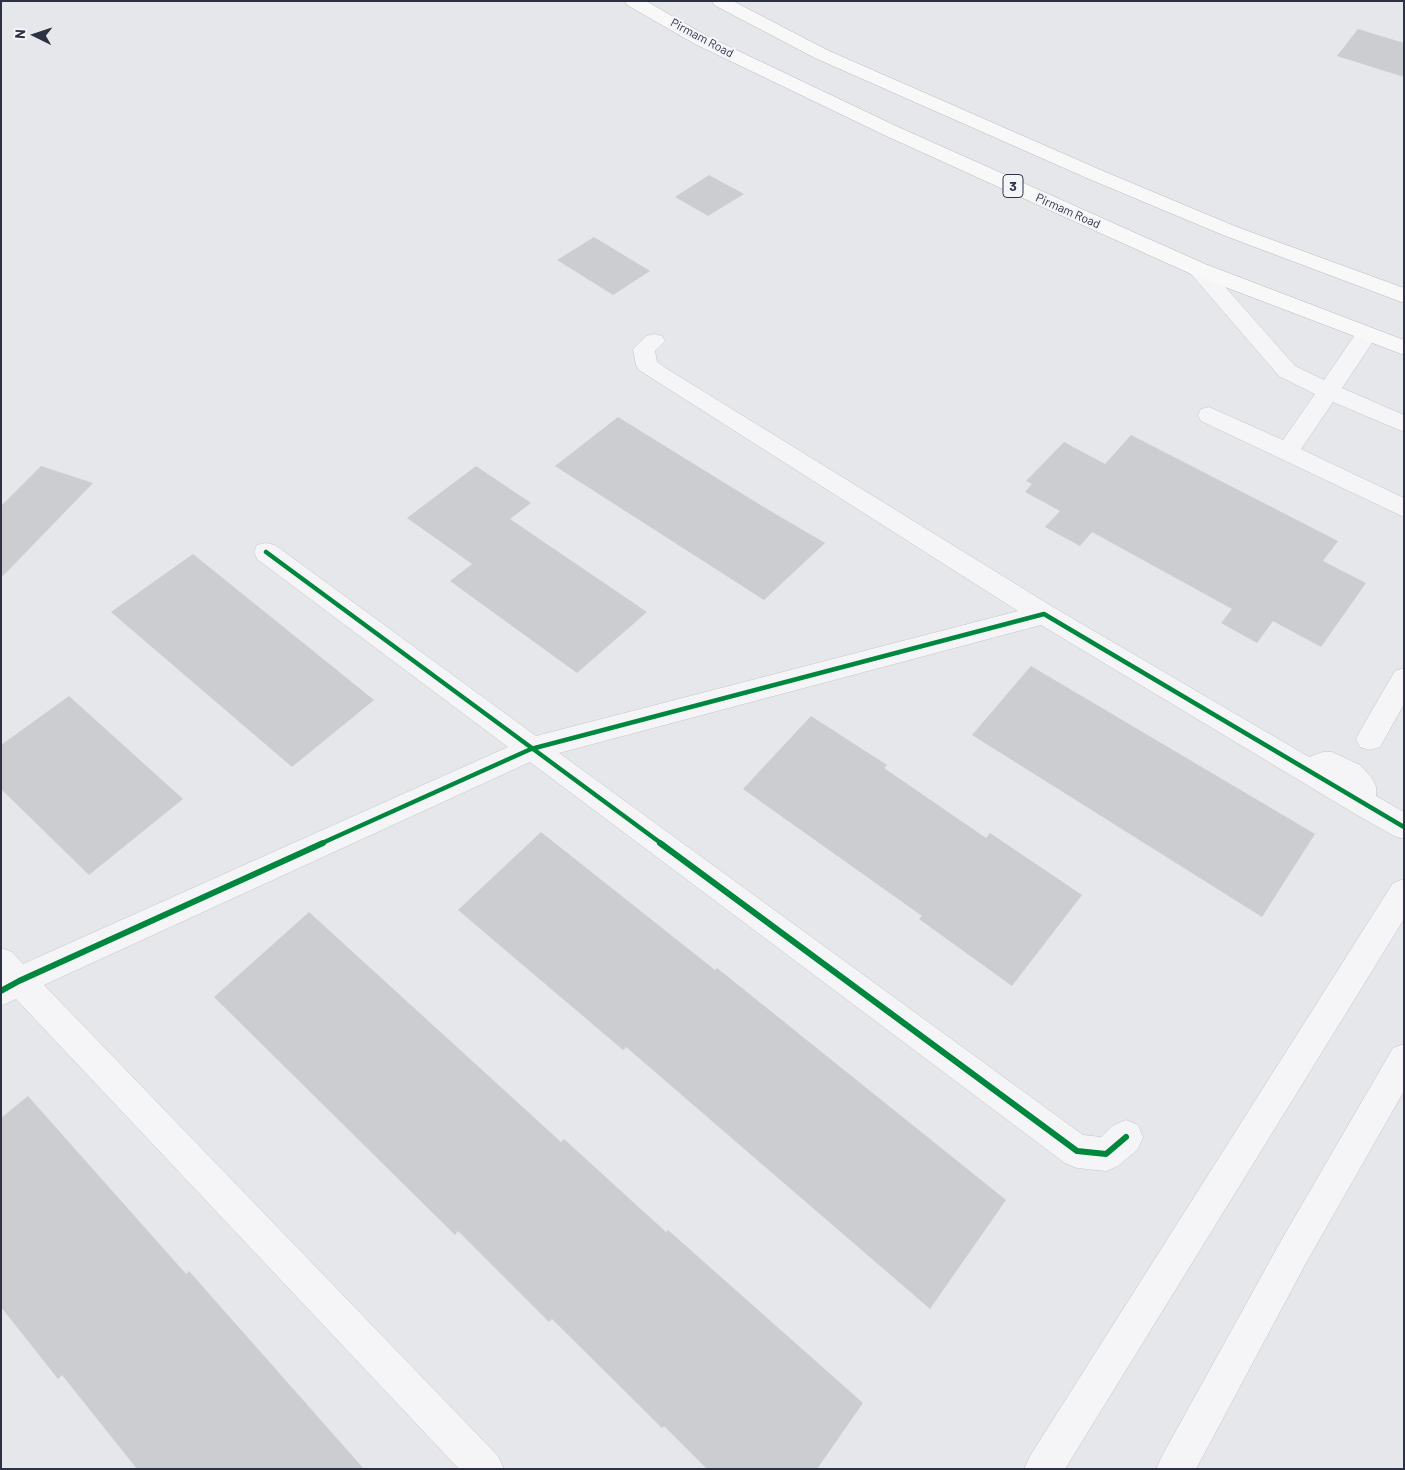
<!DOCTYPE html>
<html>
<head>
<meta charset="utf-8">
<style>
  body { margin:0 }
  #map { position:relative; width:1405px; height:1470px; overflow:hidden; background:#e6e7ea; font-family:Barlow,sans-serif }
  canvas { display:block }
  .frame { position:absolute; inset:0; border:2px solid #2c3144; pointer-events:none }
  .north { position:absolute; left:10px; top:10px; width:50px; height:50px; -webkit-text-stroke:4px #f4f5f9; paint-order:stroke; rotate:274deg; font-size:14px; font-weight:700; line-height:20px; text-align:center; color:#2c3144 }
  .north::after { content:''; display:block; margin:auto; width:18px; height:22px; background:#2c3144; clip-path:polygon(50% 0,100% 100%,50% 72%,0 100%) }
</style>
</head>
<body>
<div id="map">
<canvas width="1405" height="1470"></canvas>
<div class="frame"></div>
<div class="north">N</div>
</div>
<script>
const c = document.querySelector('canvas').getContext('2d');
c.lineJoin = 'round';
function paint(path, color) {
  c.fillStyle = color;
  c.fill(path, 'evenodd');
}
function toPath(rows) {
  const path = new Path2D();
  for (const r of rows) {
    path.moveTo(r[0], r[1]);
    for (let i = 2; i < r.length; i += 2) path.lineTo(r[i], r[i + 1]);
  }
  return path;
}
function trace(path, color, width, dash) {
  c.strokeStyle = color;
  c.lineWidth = width;
  c.lineCap = dash ? 'butt' : 'round';
  c.setLineDash(dash || []);
  c.stroke(path);
}
function label(font, color, halo, rows, align = 'center') {
  c.font = font + ' Barlow,sans-serif';
  c.lineWidth = 4.5;
  c.setLineDash([]);
  c.textBaseline = 'middle';
  c.strokeStyle = halo;
  c.fillStyle = color;
  for (const [text, x, y, turn = 0] of rows) {
    c.save();
    c.translate(x, y);
    c.rotate((+turn || 0) * Math.PI / 180);
    c.textAlign = isNaN(turn) ? turn : align;
    if (halo) c.strokeText(text, 0, 0);
    c.fillText(text, 0, 0);
    c.restore();
  }
}
paint(toPath([
  [1358,29,1404,43,1404,77,1337,56],
  [709,175,744,194,708,216,675,197],
  [594,237,650,271,613,295,557,260],
  [618,417,762,506,825,543,764,600,555,466],
  [1131,435,1338,541,1323,561,1366,583,1321,647,1273,621,1257,643,1221,623,1232,609,1092,532,1080,546,1045,527,1060,511,1025,492,1032,484,1026,481,1064,442,1105,464],
  [41,466,93,483,1,578,1,506],
  [476,466,531,503,510,519,647,612,577,673,450,581,472,564,407,518],
  [193,554,374,700,292,767,111,612],
  [1031,666,1315,834,1262,917,972,735],
  [69,696,183,799,89,875,1,789,1,745],
  [811,716,887,765,884,768,986,838,990,833,1082,895,1012,986,919,919,922,916,743,789],
  [541,832,715,970,717,968,1006,1200,930,1309,626,1047,623,1050,458,910],
  [309,912,561,1142,564,1139,666,1232,668,1230,863,1403,817,1469,707,1469,664,1426,662,1428,552,1319,549,1322,458,1231,455,1235,214,997],
  [28,1096,186,1274,189,1271,364,1469,137,1469,62,1375,58,1379,1,1307,1,1118]
]), '#cccdd1');
const minor = toPath([
  [1198,262,1205,264,1295,366,1324,380,1359,329,1367,327,1375,329,1378,334,1342,388,1404,415,1404,432,1333,402,1301,449,1404,498,1404,517,1201,421,1198,415,1201,409,1209,407,1283,440,1315,394,1279,376,1191,274,1188,269,1191,264,1198,262],
  [654,334,662,336,665,341,655,351,657,362,667,369,1053,607,1309,757,1323,752,1332,752,1360,765,1372,778,1376,787,1376,796,1404,812,1404,839,1394,836,1352,812,1041,625,559,753,1083,1135,1101,1137,1114,1125,1126,1120,1138,1125,1143,1137,1138,1149,1118,1166,1106,1171,1077,1168,1065,1163,530,762,44,985,498,1456,504,1469,459,1469,16,999,1,1006,1,948,12,952,23,964,508,747,257,559,254,552,257,545,266,543,275,545,536,736,1018,611,639,370,636,365,633,349,646,336,654,334],
  [1404,668,1404,704,1380,747,1370,750,1360,747,1356,739,1360,731,1395,671,1404,668],
  [1404,879,1404,919,1065,1469,1024,1469,1030,1456,1393,883,1404,879],
  [1404,1044,1404,1091,1306,1263,1196,1469,1156,1469,1162,1456,1282,1239,1393,1048,1404,1044]
]);
const highway = toPath([
  [625,1,646,1,707,36,896,126,1205,264,1404,340,1404,355,1191,274,1025,199,882,134,695,44,627,5,625,1],
  [712,1,733,1,827,50,1103,171,1237,227,1404,288,1404,303,1223,235,1089,179,815,58,714,5,712,1]
]);
trace(minor, '#c4c5c8', 1);
trace(highway, '#b8babf', 1);
paint(minor, '#f5f5f7');
paint(highway, '#f8f8f8');
trace(toPath([
  [266,552,662,844],
  [320,844,531,749,1044,614,1404,827]
]), '#00873e', 4.5);
trace(toPath([
  [660,843,1077,1151,1106,1154,1126,1137],
  [1,991,19,981,323,843]
]), '#00873e', 6);
label('12px', '#2c3144', '#f4f5f9', [
  ["Pirmam Road",702,38,28],
  ["Pirmam Road",1068,211,24]
]);
for (const [x, y, w] of [
  [1013,186,20]
]) {
  const box = new Path2D();
  box.roundRect(x - w / 2, y - 11.5, w, 23, 4);
  c.fillStyle = '#f4f5f9';
  c.fill(box);
  trace(box, '#2c3144', 1);
}
label('bold 14px', '#2c3144', null, [
  ["3",1013,186]
]);
</script>
</body>
</html>
